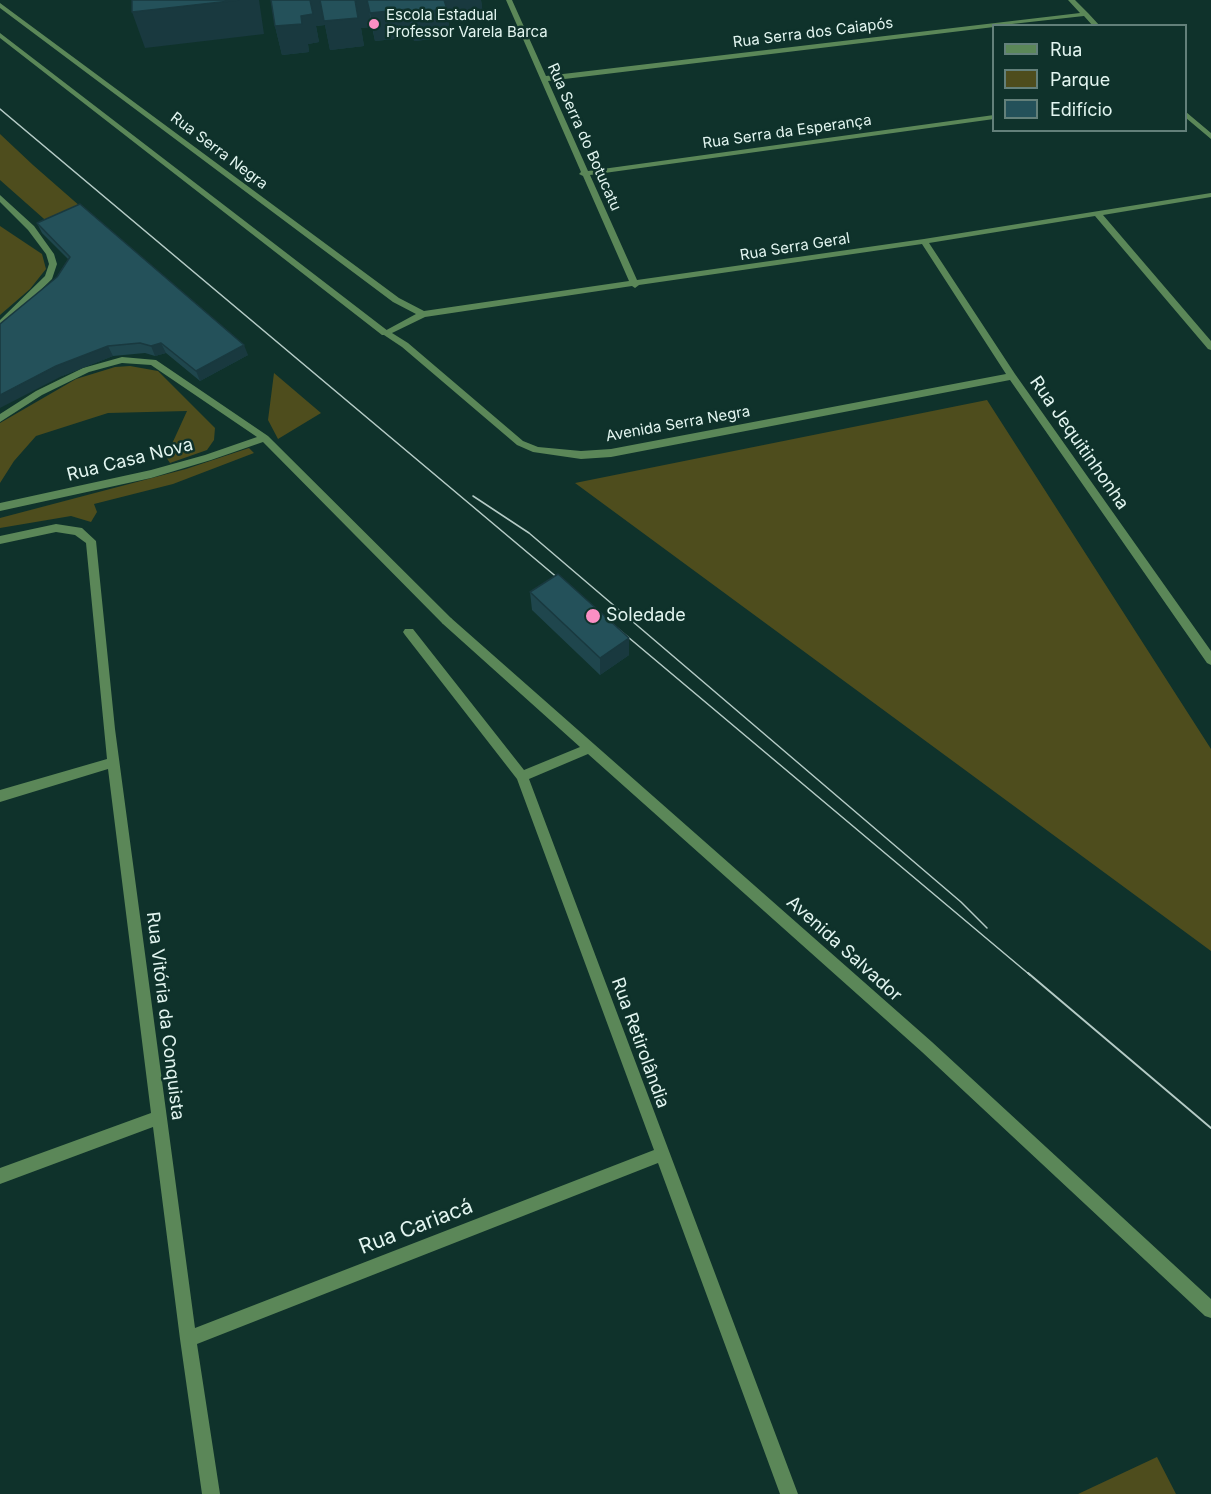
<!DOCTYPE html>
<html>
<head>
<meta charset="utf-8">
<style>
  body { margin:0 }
  #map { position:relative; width:1211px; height:1494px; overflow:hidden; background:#0f322b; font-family:Inter,sans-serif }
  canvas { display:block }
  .legend { position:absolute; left:992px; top:24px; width:195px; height:108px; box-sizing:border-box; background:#0f322b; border:2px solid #63807a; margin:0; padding:8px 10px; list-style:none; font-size:18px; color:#e2f5f0 }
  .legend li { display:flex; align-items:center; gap:12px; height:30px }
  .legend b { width:30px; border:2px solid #63807a }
</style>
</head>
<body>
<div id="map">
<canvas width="1211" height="1494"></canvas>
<ul class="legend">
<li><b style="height:8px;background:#5b8758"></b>Rua</li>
<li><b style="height:16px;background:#4e4d1d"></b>Parque</li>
<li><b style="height:16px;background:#24515a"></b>Edifício</li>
</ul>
</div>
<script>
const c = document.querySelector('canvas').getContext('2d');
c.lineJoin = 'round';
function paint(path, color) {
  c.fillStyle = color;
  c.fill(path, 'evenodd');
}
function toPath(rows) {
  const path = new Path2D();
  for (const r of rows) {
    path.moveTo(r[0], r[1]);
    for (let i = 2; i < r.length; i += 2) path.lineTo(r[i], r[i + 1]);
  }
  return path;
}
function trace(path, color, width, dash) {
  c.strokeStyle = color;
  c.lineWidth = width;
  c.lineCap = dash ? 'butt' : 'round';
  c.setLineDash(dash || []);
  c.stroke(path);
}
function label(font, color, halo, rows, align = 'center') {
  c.font = font + ' Inter,sans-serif';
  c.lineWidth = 5;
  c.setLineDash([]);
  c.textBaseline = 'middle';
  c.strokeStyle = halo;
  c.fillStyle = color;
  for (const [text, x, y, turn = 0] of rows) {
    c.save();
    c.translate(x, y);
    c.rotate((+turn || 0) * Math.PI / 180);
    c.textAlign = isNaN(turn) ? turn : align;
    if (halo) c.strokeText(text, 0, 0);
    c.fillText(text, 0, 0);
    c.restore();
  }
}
paint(toPath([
  [0,134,33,165,89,214,52,226,0,180],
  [0,226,42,254,46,269,30,289,0,315],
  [130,366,158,371,215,428,214,440,207,450,170,463,166,457,187,411,108,413,36,436,14,461,0,483,0,423,76,379,115,367],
  [274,373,321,413,278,439,268,420],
  [987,400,1211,749,1211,951,575,483],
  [249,448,254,453,173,484,94,504,97,512,91,522,71,516,0,528,0,518,186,469],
  [1157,1457,1176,1494,1078,1494]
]), '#4e4d1d');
paint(toPath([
  [0,33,388,331,388,335,382,335,0,38,0,33],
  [0,195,34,226,54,254,57,264,52,279,3,327,0,328,0,320,45,276,49,264,46,254,28,230,0,202,0,195],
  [122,357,156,360,268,436,451,618,453,621,451,624,443,624,263,442,211,460,151,478,0,511,0,503,151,470,205,455,257,437,151,365,122,363,89,372,42,395,0,422,0,414,36,391,83,368,122,357]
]), '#5b8758');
paint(toPath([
  [506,0,512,0,546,76,1080,13,1068,0,1075,0,1088,13,1100,26,1093,26,1084,16,994,26,994,27,548,81,588,171,994,115,994,119,590,175,637,280,924,239,1211,193,1211,197,1103,215,1211,341,1211,350,1208,349,1095,216,929,243,1015,374,1211,651,1211,665,1207,663,1010,380,611,457,581,459,533,452,517,445,402,347,381,333,416,314,393,302,0,8,0,3,399,298,424,311,629,281,583,176,579,174,581,172,506,0],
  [922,244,1006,374,611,449,581,451,538,447,523,441,408,343,392,333,425,317,632,286,635,288,639,285,922,244],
  [1186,112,1211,133,1211,139,1186,118,1186,112],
  [56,524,82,528,96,541,115,729,195,1328,654,1150,517,779,405,635,403,632,405,629,413,629,524,770,580,747,443,624,441,621,443,618,447,617,451,618,932,1042,1211,1299,1211,1318,1205,1316,922,1052,588,754,529,779,798,1494,780,1494,658,1163,197,1344,220,1494,202,1494,180,1339,153,1127,0,1184,0,1168,151,1113,108,769,0,802,0,790,107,759,86,543,75,535,56,532,0,544,0,536,56,524]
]), '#5b8758');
trace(toPath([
  [0,109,1030,975],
  [473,496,529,533,961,902,987,928]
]), '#b5cbc6', 1.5);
trace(toPath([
  [1028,973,1211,1128]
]), '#b5cbc6', 2);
paint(toPath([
  [271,0,481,0,483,14,448,19,451,37,414,41,413,37,375,41,372,27,361,28,364,46,330,50,325,25,316,26,319,42,308,44,309,52,282,55,275,26],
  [37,223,248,355,200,381,166,353,155,356,145,353,113,356,62,376,68,259,42,233],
  [530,592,629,638,629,655,600,675,532,610]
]), '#1f464d');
paint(toPath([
  [239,0,259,0,264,34,145,48,132,12],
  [310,0,367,0,372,27,361,28,364,46,330,50,325,25,316,26,319,42,308,44,309,52,282,55,275,26,301,16],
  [443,0,481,0,483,14,448,19,451,37,414,41,410,13],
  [409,9,413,37,375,41,370,13],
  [161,343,166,353,155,356,151,346],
  [244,345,248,355,200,381,196,371],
  [108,346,113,356,62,376,0,408,0,395,56,366],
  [629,638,629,655,600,675,600,658]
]), '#19393f');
const building = toPath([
  [132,0,239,0,132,12,132,0],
  [271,0,310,0,313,14,301,16,302,24,275,26,271,0],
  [320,0,359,0,355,0,358,18,324,21,320,0],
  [367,0,444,0,447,9,410,13,409,9,370,13,367,0],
  [80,204,244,345,196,371,161,343,151,346,140,343,108,346,56,366,0,395,0,324,57,277,70,257,37,223,80,204],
  [558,574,629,638,600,658,530,592,558,574]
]);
paint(building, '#24515a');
trace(building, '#19393f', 1.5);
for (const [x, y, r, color] of [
  [374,24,6,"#fb8fc4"],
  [593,616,8,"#fb8fc4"]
]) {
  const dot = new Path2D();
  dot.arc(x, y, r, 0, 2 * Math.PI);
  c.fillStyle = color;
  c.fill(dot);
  trace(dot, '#0f322b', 2);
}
label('15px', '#e2f5f0', '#0f322b', [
  ["Escola Estadual",386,15],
  ["Professor Varela Barca",386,32]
], 'left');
label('15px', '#e2f5f0', '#0f322b', [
  ["Rua Serra dos Caiapós",813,33,-7],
  ["Rua Serra da Esperança",787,132,-8],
  ["Rua Serra do Botucatu",584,137,66],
  ["Rua Serra Negra",219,151,37],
  ["Rua Serra Geral",795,247,-9],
  ["Avenida Serra Negra",678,424,-10]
]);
label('18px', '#e2f5f0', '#0f322b', [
  ["Rua Jequitinhonha",1079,443,55],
  ["Rua Casa Nova",130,460,-14],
  ["Avenida Salvador",844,949,42],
  ["Rua Vitória da Conquista",165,1016,83],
  ["Rua Retirolândia",640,1043,70]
]);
label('18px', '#e2f5f0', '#0f322b', [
  ["Soledade",606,616]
], 'left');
label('21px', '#e2f5f0', '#0f322b', [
  ["Rua Cariacá",416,1227,-21]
]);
</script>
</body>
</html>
